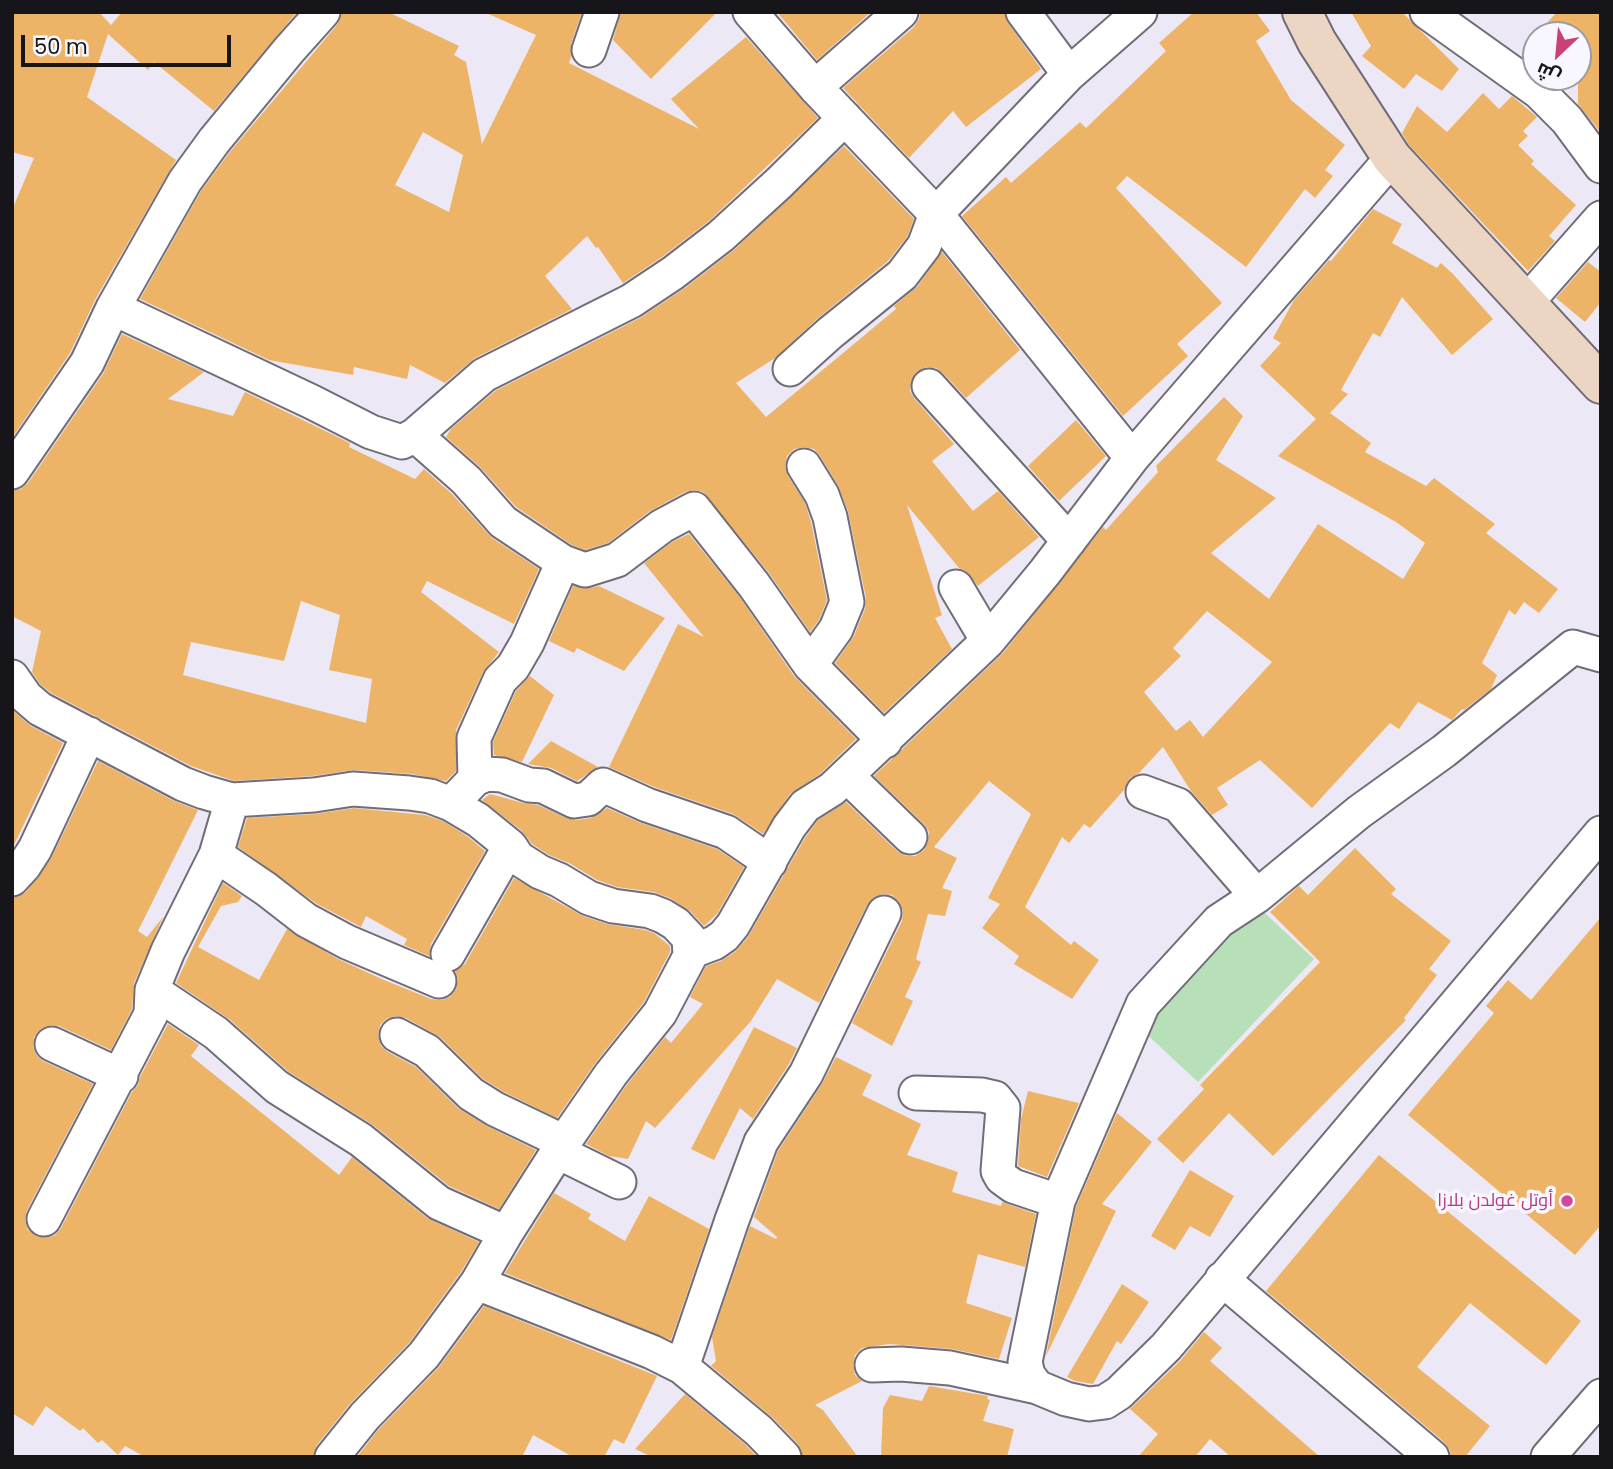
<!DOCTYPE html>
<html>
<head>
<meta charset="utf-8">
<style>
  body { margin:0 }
  #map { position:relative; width:1613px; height:1469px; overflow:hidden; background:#ece8f5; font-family:Poppins,Cairo,sans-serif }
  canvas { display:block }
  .frame { position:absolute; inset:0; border:14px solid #161519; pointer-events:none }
  .north { position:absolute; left:1522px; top:21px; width:70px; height:70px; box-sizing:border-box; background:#f8f6fe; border:2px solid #9e9ca2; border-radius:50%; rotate:206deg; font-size:19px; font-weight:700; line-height:28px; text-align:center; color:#161519 }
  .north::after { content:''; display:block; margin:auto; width:24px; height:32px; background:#ca4078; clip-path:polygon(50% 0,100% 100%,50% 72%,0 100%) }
  .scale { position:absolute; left:21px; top:35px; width:210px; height:32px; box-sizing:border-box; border:4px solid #161519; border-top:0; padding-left:9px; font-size:21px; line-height:24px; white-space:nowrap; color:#161519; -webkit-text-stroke:5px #f8f6fe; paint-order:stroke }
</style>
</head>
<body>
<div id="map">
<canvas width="1613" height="1469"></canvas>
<div class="frame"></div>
<div class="north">ش</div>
<div class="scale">50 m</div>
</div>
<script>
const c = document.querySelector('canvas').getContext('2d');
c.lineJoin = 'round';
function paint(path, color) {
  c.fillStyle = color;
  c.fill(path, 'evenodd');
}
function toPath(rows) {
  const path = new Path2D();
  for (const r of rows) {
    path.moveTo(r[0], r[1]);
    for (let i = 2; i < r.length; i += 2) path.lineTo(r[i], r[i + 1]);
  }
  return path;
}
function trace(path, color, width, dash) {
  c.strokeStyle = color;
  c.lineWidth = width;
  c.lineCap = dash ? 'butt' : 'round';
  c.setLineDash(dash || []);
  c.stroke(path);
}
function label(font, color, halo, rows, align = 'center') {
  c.font = font + ' Poppins,Cairo,sans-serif';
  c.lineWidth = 7;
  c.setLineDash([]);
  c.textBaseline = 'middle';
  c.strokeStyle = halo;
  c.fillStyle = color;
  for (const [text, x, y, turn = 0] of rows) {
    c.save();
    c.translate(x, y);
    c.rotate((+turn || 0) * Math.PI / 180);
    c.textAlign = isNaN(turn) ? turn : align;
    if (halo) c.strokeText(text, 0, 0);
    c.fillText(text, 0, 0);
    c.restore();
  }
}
paint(toPath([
  [1254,903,1314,959,1198,1082,1138,1026]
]), '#b7e0b8');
paint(toPath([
  [12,12,99,12,111,25,122,12,297,12,214,111,154,62,148,70,108,34,87,97,176,160,96,298,70,353,12,438,12,210,34,158,12,152],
  [342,12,388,12,459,46,454,55,466,62,482,144,536,35,484,12,582,12,571,44,571,57,569,63,699,129,671,99,746,37,818,118,709,221,662,257,623,283,598,247,596,248,587,236,545,276,572,309,475,358,445,383,410,365,407,379,354,367,353,375,269,360,140,299,201,191,229,153,337,25],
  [423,132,463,155,449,212,395,185],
  [621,12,717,12,651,79,613,40],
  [777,12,871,12,817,60],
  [920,12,1004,12,1008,23,1041,69,966,127,953,111,909,158,843,88,914,27,919,19],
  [1194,12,1256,12,1270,31,1256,41,1291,100,1345,145,1325,170,1333,176,1315,198,1305,189,1246,267,1127,176,1116,188,1222,303,1177,344,1188,356,1123,416,962,216,1006,177,1011,183,1080,122,1086,128,1166,51,1159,43],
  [1351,12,1402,12,1459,69,1442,91,1416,74,1404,89,1362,56,1371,46],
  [1557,12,1601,12,1601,133,1578,104,1578,35,1536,35],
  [1483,93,1499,109,1512,96,1537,117,1523,131,1528,136,1518,145,1534,161,1531,164,1576,205,1549,236,1555,241,1528,271,1409,145,1402,133,1417,106,1447,132],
  [844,146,914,219,907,237,888,261,817,319,775,358,736,383,766,417,896,309,894,306,917,287,942,252,1020,350,966,398,943,373,936,368,926,367,916,372,911,381,910,391,914,398,954,444,932,461,973,511,998,491,1039,537,978,586,966,571,959,568,907,505,942,615,935,618,952,649,884,713,835,663,854,636,865,609,866,598,848,511,838,485,820,456,814,449,804,447,794,449,787,456,785,466,788,476,805,503,811,522,827,600,819,620,810,632,769,573,703,492,694,490,685,492,650,511,608,543,585,550,572,545,516,507,480,467,446,437,451,429,495,391,640,318,685,288,734,250],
  [1373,209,1402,224,1392,243,1437,268,1441,263,1453,274,1493,319,1452,355,1402,297,1380,337,1373,333,1341,390,1348,394,1330,413,1371,443,1365,452,1426,486,1434,478,1495,524,1486,533,1558,589,1539,613,1524,602,1515,615,1509,610,1482,663,1497,675,1491,689,1464,710,1462,709,1452,720,1418,702,1399,729,1390,723,1312,808,1260,760,1217,788,1228,805,1212,815,1191,791,1163,747,1139,773,1130,778,1124,790,1090,828,1084,824,1069,843,1062,837,1025,907,1071,945,1074,941,1099,960,1072,999,1014,964,1019,956,982,928,1000,904,988,898,1031,814,989,781,934,847,957,858,942,888,952,891,945,916,928,914,916,959,921,962,905,997,913,1001,892,1046,852,1023,902,921,903,911,899,902,892,895,883,894,874,897,867,905,819,1003,777,979,751,1021,655,1128,646,1121,628,1159,609,1156,586,1144,626,1086,665,1037,671,1043,703,1004,690,997,706,966,721,961,735,952,748,937,805,838,818,820,846,802,897,851,906,856,915,856,924,850,928,842,929,832,924,824,874,776,1003,653,1103,527,1106,530,1158,472,1156,466,1224,397,1243,416,1216,460,1276,498,1211,553,1269,599,1318,524,1403,579,1425,543,1396,522,1278,456,1316,419,1260,366,1281,343,1273,338,1294,300,1329,260,1331,261],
  [1207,611,1272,662,1203,737,1190,720,1176,731,1144,692,1181,656,1173,648],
  [1588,262,1601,272,1601,302,1585,322,1556,298],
  [122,334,204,372,168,399,233,416,245,392,350,443,349,447,415,479,424,469,452,494,492,538,539,569,514,624,427,581,421,592,499,652,483,672,456,730,456,771,446,781,412,774,354,770,312,776,234,781,191,766,51,693,40,684,32,672,41,631,12,616,12,491,21,489,28,483,103,374],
  [301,601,340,615,329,670,372,679,366,723,183,675,191,642,284,661],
  [1076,420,1106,456,1059,501,1028,466],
  [689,534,739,596,794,676,856,739,820,774,790,794,763,834,733,814,654,787,609,767,678,624,704,637,644,563,672,542],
  [573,586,590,588,599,586,665,618,624,671,577,648,574,653,549,641],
  [530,676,554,695,522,762,494,755,493,742,516,691],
  [12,710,31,726,63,743,12,849],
  [551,741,598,767,577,781,551,768,528,764],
  [98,761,174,801,198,810,138,931,147,937,163,917,134,983,132,1009,111,1050,59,1026,51,1025,42,1028,34,1037,33,1046,37,1056,43,1061,93,1084,27,1210,25,1220,28,1230,36,1236,46,1238,55,1235,61,1228,132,1092,138,1085,140,1077,168,1024,199,1045,191,1056,339,1175,352,1157,427,1218,479,1242,461,1272,409,1343,350,1404,317,1445,313,1457,145,1457,125,1446,118,1455,102,1440,98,1443,83,1428,80,1431,46,1406,33,1426,12,1413,12,898,26,892,51,859],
  [490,794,523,803,538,805,566,818,576,820,591,818,607,808,641,823,717,849,744,867,717,914,704,926,690,911,670,898,653,892,617,887,597,880,569,863,549,855,532,844,522,831,482,800],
  [354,808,425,815,443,821,467,836,485,851,431,944,429,956,404,945,407,939,366,916,361,927,317,904,238,847,247,818,315,814],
  [1355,848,1396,889,1391,894,1451,941,1429,969,1437,975,1404,1018,1406,1020,1273,1156,1229,1113,1183,1163,1157,1139,1204,1089,1200,1085,1320,962,1270,912,1299,886,1308,895],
  [514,878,583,916,607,924,645,930,654,933,670,946,670,952,644,1002,596,1062,557,1118,504,1092,483,1079,440,1037,406,1018,396,1016,386,1019,380,1025,378,1035,381,1046,388,1052,416,1067,458,1108,487,1126,536,1150,499,1209,449,1186,373,1125,289,1072,229,1019,176,983,223,883,242,896,238,902,221,906,198,947,259,980,287,929,338,959,384,980,431,999,442,1000,450,997,456,989,458,979,455,971,465,964],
  [1601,917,1601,1225,1575,1255,1408,1115,1494,1013,1486,1006,1508,980,1531,1000],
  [754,1027,797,1048,789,1064,753,1119,740,1108,714,1160,691,1149],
  [836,1057,872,1075,862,1095,921,1124,907,1155,958,1172,952,1192,1001,1206,1002,1202,1036,1214,1025,1267,978,1254,966,1303,1012,1318,999,1359,952,1349,890,1344,862,1348,855,1355,853,1365,855,1375,862,1381,815,1405,823,1410,858,1457,803,1457,798,1444,773,1418,711,1366,716,1361,712,1337,750,1226,776,1239,777,1237,754,1217,778,1151,822,1084],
  [1028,1091,1079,1103,1047,1177,1018,1166,1021,1119],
  [1117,1113,1152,1142,1102,1204,1116,1211,1046,1356,1076,1207],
  [1379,1155,1581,1321,1546,1365,1470,1303,1417,1367,1490,1426,1465,1457,1451,1457,1450,1450,1444,1442,1266,1291],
  [1190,1170,1234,1196,1210,1237,1190,1226,1175,1250,1151,1236],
  [554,1193,591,1214,588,1219,625,1241,649,1196,709,1229,671,1340,505,1273],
  [1122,1284,1149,1302,1121,1344,1117,1341,1093,1384,1075,1381,1067,1377],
  [484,1306,657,1376,624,1444,614,1439,604,1457,573,1457,533,1435,522,1457,357,1457,379,1429,439,1367],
  [1204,1332,1222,1348,1210,1361,1320,1457,1231,1457,1210,1439,1195,1457,1138,1457,1158,1434,1130,1409,1180,1361],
  [929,1386,988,1396,987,1399,990,1400,983,1421,1014,1429,1007,1457,881,1457,883,1408,890,1395,922,1401],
  [685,1394,746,1445,757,1457,652,1457,635,1449]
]), '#edb467');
const street = toPath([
  [750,12,815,87,936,214,1132,458],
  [1023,12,1069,74],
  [1427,12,1539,92,1567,120,1601,166],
  [589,50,602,12],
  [815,87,901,12],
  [1526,303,1601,218],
  [113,308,312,402,371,432,402,442,415,435,466,480,503,522,563,562,585,570,617,560,662,526,694,509,754,585,810,665,885,741],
  [790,369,830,333,902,275,924,246,936,214,1069,74,1140,12],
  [929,386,1069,541],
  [415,435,484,375,631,301,673,273,721,236,779,183,845,118],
  [804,466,822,495,830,517,847,602,836,629,810,665],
  [12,472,87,363,113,308,185,181,214,141,289,50,323,12],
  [956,587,988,641],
  [12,677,26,697,40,709,183,784,204,792,232,800,314,795,353,789,409,793,430,796,451,804,478,820,510,846,518,858,540,872,559,880,589,898,613,906,650,911,663,916,676,924,689,938,690,956,660,1013,611,1074,564,1142,506,1233,477,1283,424,1355,365,1416,332,1457],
  [847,776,910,837],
  [475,779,474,738,500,680,513,667,527,643,563,562],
  [1143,792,1178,805,1257,896],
  [451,804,475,779,487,774,502,775,529,785,543,786,574,801,588,799,603,785,647,805,726,832,770,862],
  [216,855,266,889,306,920,347,942,439,981],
  [12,879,24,866,35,849,89,734],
  [690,952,714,943,724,936,733,925,789,827,805,806,832,789,988,641,1045,572,1132,458,1392,158],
  [448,954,510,846],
  [152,990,216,1033,277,1087,361,1140,439,1203,506,1233],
  [397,1035,427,1051,471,1094,495,1109,564,1142],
  [52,1044,121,1076],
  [916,1093,982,1095,995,1098,1003,1108,998,1171,1002,1178,1013,1186,1058,1201],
  [558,1152,619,1182],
  [44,1219,151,1014,152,990,168,951,216,855,232,800],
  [1222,1279,1432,1457],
  [477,1283,652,1352,682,1367,759,1431,784,1457],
  [872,1365,901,1364,950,1368,1037,1387,1066,1399,1089,1404,1105,1402,1119,1393,1166,1347,1601,833],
  [682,1367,732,1220,761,1142,806,1074,884,913],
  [1037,1387,1028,1375,1025,1362,1058,1201,1143,1004,1219,921,1257,896,1359,812,1444,751,1573,647,1601,655],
  [1548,1457,1601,1396]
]);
const secondary = toPath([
  [1302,12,1317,42,1392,158,1601,384]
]);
trace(street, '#706d78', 37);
trace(secondary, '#706d78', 42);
trace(street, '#fff', 33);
trace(secondary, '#ecd5c2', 38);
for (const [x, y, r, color] of [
  [1567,1201,7,"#d1479c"]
]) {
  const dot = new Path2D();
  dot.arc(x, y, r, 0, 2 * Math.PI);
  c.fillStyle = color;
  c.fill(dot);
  trace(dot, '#f8f6fe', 2.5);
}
label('18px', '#b23c85', '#f8f6fe', [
  ["أوتل غولدن بلازا",1553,1201]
], 'right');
</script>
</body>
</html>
